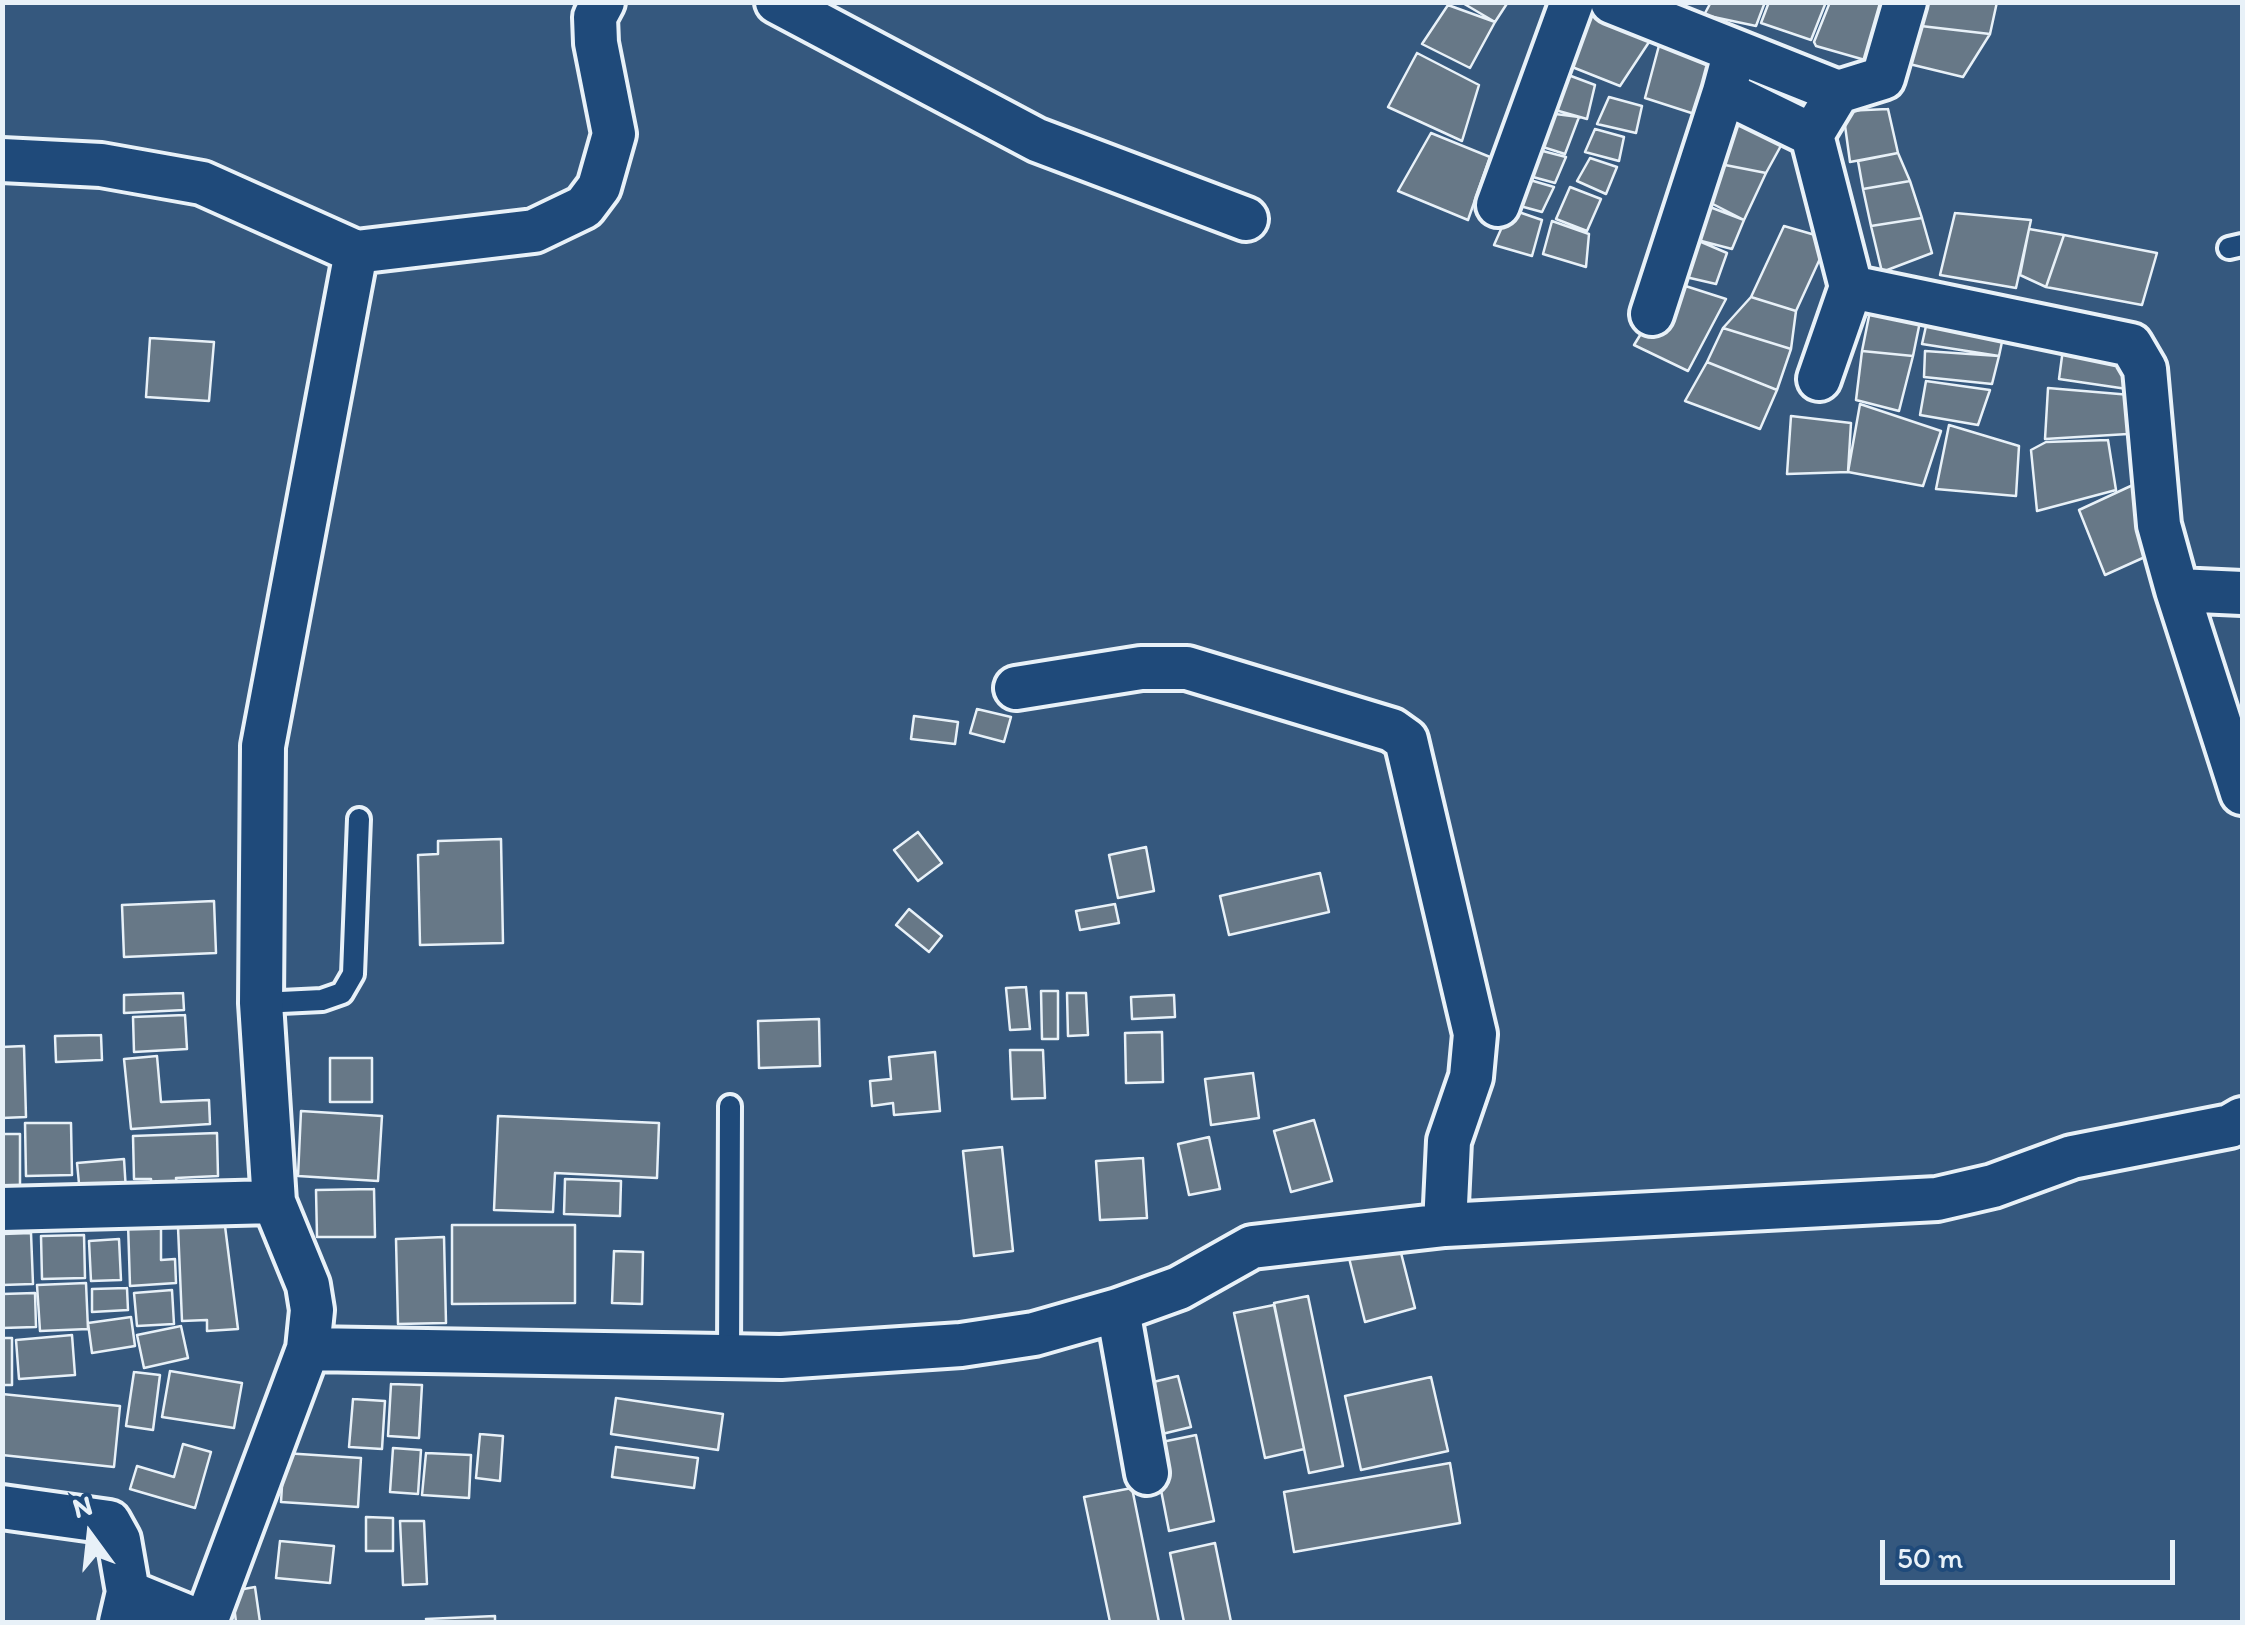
<!DOCTYPE html>
<html>
<head>
<meta charset="utf-8">
<style>
  body { margin:0 }
  #map { position:relative; width:2245px; height:1625px; overflow:hidden; background:#35587e; font-family:Itim,sans-serif }
  canvas { display:block }
  .frame { position:absolute; inset:0; border:5px solid #e8f1f8; pointer-events:none }
  .north { position:absolute; left:40px; top:1485px; width:100px; height:100px; -webkit-text-stroke:8px #1f4a7a; paint-order:stroke; rotate:345deg; font-size:28px; font-weight:700; line-height:40px; text-align:center; color:#e8f1f8 }
  .north::after { content:''; display:block; margin:auto; width:35px; height:45px; background:#e8f1f8; clip-path:polygon(50% 0,100% 100%,50% 72%,0 100%) }
  .scale { position:absolute; left:1880px; top:1540px; width:295px; height:45px; box-sizing:border-box; border:5px solid #e8f1f8; border-top:0; padding-left:12px; font-size:30px; line-height:35px; white-space:nowrap; color:#e8f1f8; -webkit-text-stroke:8px #1f4a7a; paint-order:stroke }
</style>
</head>
<body>
<div id="map">
<canvas width="2245" height="1625"></canvas>
<div class="frame"></div>
<div class="north">N</div>
<div class="scale">50 m</div>
</div>
<script>
const c = document.querySelector('canvas').getContext('2d');
c.lineJoin = 'round';
function paint(path, color) {
  c.fillStyle = color;
  c.fill(path, 'evenodd');
}
function toPath(rows) {
  const path = new Path2D();
  for (const r of rows) {
    path.moveTo(r[0], r[1]);
    for (let i = 2; i < r.length; i += 2) path.lineTo(r[i], r[i + 1]);
  }
  return path;
}
function trace(path, color, width, dash) {
  c.strokeStyle = color;
  c.lineWidth = width;
  c.lineCap = dash ? 'butt' : 'round';
  c.setLineDash(dash || []);
  c.stroke(path);
}
const building = toPath([
  [1461,2,1508,2,1495,22,1461,2],
  [1711,2,1765,2,1756,26,1704,15,1711,2],
  [1769,2,1826,2,1811,40,1761,23,1769,2],
  [1830,2,1881,2,1865,60,1816,46,1814,42,1830,2],
  [1929,2,1997,2,1990,34,1921,26,1929,2],
  [1448,5,1495,22,1470,68,1422,44,1448,5],
  [1581,5,1655,33,1620,86,1557,61,1581,5],
  [1921,26,1990,34,1963,77,1901,62,1921,26],
  [1661,38,1725,63,1710,119,1645,98,1661,38],
  [1417,53,1479,85,1462,141,1388,107,1417,53],
  [1555,70,1595,85,1587,119,1541,106,1555,70],
  [1609,97,1642,106,1636,133,1597,124,1609,97],
  [1888,109,1898,153,1850,162,1843,111,1888,109],
  [1540,112,1579,117,1565,154,1527,142,1540,112],
  [1734,121,1783,142,1766,173,1720,164,1734,121],
  [1595,129,1624,137,1619,161,1585,152,1595,129],
  [1431,133,1490,157,1468,220,1398,191,1431,133],
  [1535,149,1566,157,1555,183,1522,174,1535,149],
  [1898,153,1910,181,1863,189,1858,161,1898,153],
  [1590,158,1617,167,1606,194,1577,181,1590,158],
  [1720,164,1766,173,1744,220,1705,200,1720,164],
  [1523,178,1554,187,1542,212,1509,203,1523,178],
  [1910,181,1922,218,1871,226,1863,189,1910,181],
  [1570,187,1601,199,1587,231,1556,219,1570,187],
  [1702,204,1744,220,1732,249,1686,237,1702,204],
  [1510,209,1542,220,1532,256,1494,245,1510,209],
  [1955,213,2031,220,2016,288,1940,275,1955,213],
  [1922,218,1932,253,1882,272,1871,226,1922,218],
  [1552,221,1589,234,1586,267,1543,254,1552,221],
  [1784,226,1829,239,1796,311,1751,297,1784,226],
  [2029,229,2064,235,2046,287,2020,275,2029,229],
  [2064,235,2157,253,2142,305,2046,287,2064,235],
  [1692,238,1727,253,1716,284,1677,275,1692,238],
  [1673,282,1726,299,1688,371,1634,345,1673,282],
  [1873,296,1923,307,1913,356,1862,351,1873,296],
  [1751,297,1796,311,1791,349,1723,328,1751,297],
  [1930,308,2006,323,1999,356,1922,344,1930,308],
  [1723,328,1791,349,1777,390,1707,362,1723,328],
  [2065,334,2129,349,2127,389,2059,379,2065,334],
  [150,338,214,342,209,401,146,397,150,338],
  [1862,351,1913,356,1899,411,1856,400,1862,351],
  [1925,351,1999,356,1992,384,1924,377,1925,351],
  [1707,362,1777,390,1760,429,1685,401,1707,362],
  [1926,381,1990,390,1978,425,1920,415,1926,381],
  [2048,388,2131,395,2128,434,2045,439,2048,388],
  [1860,404,1941,431,1923,486,1848,472,1860,404],
  [1791,416,1851,423,1848,472,1787,474,1791,416],
  [1949,425,2019,446,2016,496,1936,489,1949,425],
  [2108,440,2116,490,2037,511,2031,450,2046,442,2108,440],
  [2135,484,2156,552,2105,575,2079,510,2135,484],
  [977,709,1011,717,1004,742,970,733,977,709],
  [914,716,958,722,955,744,911,739,914,716],
  [918,832,942,863,918,881,894,850,918,832],
  [501,839,503,943,420,945,418,855,438,854,438,841,501,839],
  [1146,847,1154,891,1118,898,1109,855,1146,847],
  [1320,873,1329,912,1229,935,1220,896,1320,873],
  [214,901,216,953,124,957,122,905,214,901],
  [1115,904,1119,923,1080,930,1076,911,1115,904],
  [909,909,942,936,929,952,896,925,909,909],
  [1026,987,1030,1029,1010,1030,1006,988,1026,987],
  [1041,991,1058,991,1058,1039,1042,1039,1041,991],
  [183,993,184,1010,124,1013,124,995,183,993],
  [1067,993,1086,993,1088,1035,1068,1036,1067,993],
  [1174,995,1175,1017,1132,1019,1131,997,1174,995],
  [185,1015,187,1049,134,1052,133,1017,185,1015],
  [819,1019,820,1066,759,1068,758,1021,819,1019],
  [1162,1032,1163,1082,1126,1083,1125,1033,1162,1032],
  [101,1035,102,1060,56,1062,55,1036,101,1035],
  [24,1046,26,1117,2,1118,2,1047,24,1046],
  [1010,1050,1043,1050,1045,1098,1012,1099,1010,1050],
  [935,1052,940,1111,894,1115,893,1103,872,1106,870,1081,891,1079,889,1057,935,1052],
  [157,1056,161,1102,209,1100,210,1124,131,1129,124,1059,157,1056],
  [330,1058,372,1058,372,1102,330,1102,330,1058],
  [1253,1073,1259,1118,1211,1125,1205,1079,1253,1073],
  [301,1111,382,1116,378,1181,298,1176,301,1111],
  [498,1116,659,1123,657,1178,555,1173,553,1212,494,1210,498,1116],
  [1314,1120,1332,1181,1291,1192,1274,1131,1314,1120],
  [25,1123,71,1123,72,1175,26,1176,25,1123],
  [217,1133,218,1176,176,1178,178,1191,152,1194,151,1179,134,1179,133,1136,217,1133],
  [2,1134,20,1134,20,1191,2,1191,2,1134],
  [1209,1137,1220,1189,1189,1195,1178,1144,1209,1137],
  [1002,1147,1013,1251,974,1256,963,1151,1002,1147],
  [1143,1158,1147,1218,1100,1220,1096,1161,1143,1158],
  [124,1159,126,1191,80,1194,77,1163,124,1159],
  [565,1179,621,1181,620,1216,564,1214,565,1179],
  [374,1189,375,1237,317,1237,316,1190,374,1189],
  [128,1223,161,1223,161,1260,175,1259,176,1283,130,1286,128,1223],
  [452,1225,575,1225,575,1303,452,1304,452,1225],
  [225,1226,238,1329,207,1331,207,1320,182,1321,178,1227,225,1226],
  [31,1233,33,1284,2,1285,2,1234,31,1233],
  [84,1235,85,1278,42,1279,41,1236,84,1235],
  [444,1237,446,1323,398,1324,396,1239,444,1237],
  [119,1239,121,1280,91,1281,89,1241,119,1239],
  [1399,1245,1415,1308,1365,1322,1349,1258,1399,1245],
  [614,1251,643,1252,642,1304,612,1303,614,1251],
  [86,1283,88,1329,40,1331,37,1285,86,1283],
  [127,1288,128,1310,92,1312,92,1289,127,1288],
  [172,1290,174,1324,137,1326,134,1293,172,1290],
  [35,1293,36,1327,2,1328,2,1294,35,1293],
  [1308,1296,1343,1466,1309,1473,1274,1303,1308,1296],
  [1274,1305,1304,1449,1265,1458,1234,1313,1274,1305],
  [131,1317,135,1346,92,1353,88,1323,131,1317],
  [181,1326,188,1358,144,1368,137,1335,181,1326],
  [72,1335,75,1375,19,1379,16,1340,72,1335],
  [2,1338,12,1338,12,1385,2,1385,2,1338],
  [170,1371,242,1383,234,1428,162,1417,170,1371],
  [134,1372,160,1375,153,1430,126,1426,134,1372],
  [1178,1376,1191,1427,1158,1435,1145,1384,1178,1376],
  [1431,1377,1448,1451,1361,1470,1345,1396,1431,1377],
  [391,1384,422,1385,419,1438,388,1436,391,1384],
  [2,1394,120,1406,114,1467,2,1455,2,1394],
  [616,1398,723,1414,718,1450,611,1434,616,1398],
  [353,1399,385,1401,382,1449,349,1447,353,1399],
  [480,1434,503,1436,500,1481,476,1478,480,1434],
  [1196,1435,1214,1521,1169,1531,1152,1444,1196,1435],
  [183,1444,211,1452,195,1508,130,1489,137,1466,174,1477,183,1444],
  [616,1447,698,1458,694,1488,612,1477,616,1447],
  [393,1448,421,1450,418,1494,390,1492,393,1448],
  [284,1453,361,1458,358,1507,281,1502,284,1453],
  [426,1453,471,1455,469,1498,422,1495,426,1453],
  [1450,1463,1460,1523,1294,1552,1284,1492,1450,1463],
  [1132,1488,1159,1622,1110,1622,1084,1497,1132,1488],
  [366,1517,393,1518,393,1551,366,1551,366,1517],
  [400,1521,424,1521,427,1584,403,1585,400,1521],
  [280,1541,334,1546,330,1583,276,1578,280,1541],
  [1215,1543,1231,1622,1184,1622,1170,1553,1215,1543],
  [255,1587,260,1622,236,1622,232,1591,255,1587],
  [495,1616,495,1622,427,1622,426,1619,495,1616]
]);
paint(building, '#677887');
trace(building, '#e8f1f8', 2.5);
const service = toPath([
  [2229,248,2242,245],
  [261,1003,322,1000,342,993,353,974,359,819],
  [729,1357,730,1106]
]);
const minor = toPath([
  [777,2,1037,140,1246,219],
  [1612,2,1838,92,1812,135,1851,287,2131,345,2145,369,2159,525,2177,590,2242,593],
  [1731,66,1724,92,1812,135],
  [1838,92,1883,78,1905,2],
  [2,160,101,165,202,183,356,252],
  [1498,205,1572,2],
  [1652,314,1724,92],
  [1819,379,1851,287],
  [2177,590,2242,793],
  [1016,688,1141,668,1187,668,1392,730,1406,740,1475,1034,1471,1077,1449,1141,1445,1225],
  [274,1202,261,1003,263,746,356,252,534,231,584,207,599,187,614,134,596,43,595,17,603,2],
  [2,1209,274,1202,308,1285,312,1310,308,1349,206,1622],
  [1118,1310,1147,1473],
  [308,1349,781,1357,961,1345,1034,1334,1118,1310,1179,1288,1252,1247,1445,1225,1937,1199,1993,1186,2072,1157,2230,1126,2242,1119],
  [2,1507,109,1522,119,1540,128,1592,121,1622],
  [128,1592,201,1622]
]);
trace(service, '#e8f1f8', 28);
trace(minor, '#e8f1f8', 50);
trace(service, '#1f4a7a', 20);
trace(minor, '#1f4a7a', 42);
</script>
</body>
</html>
